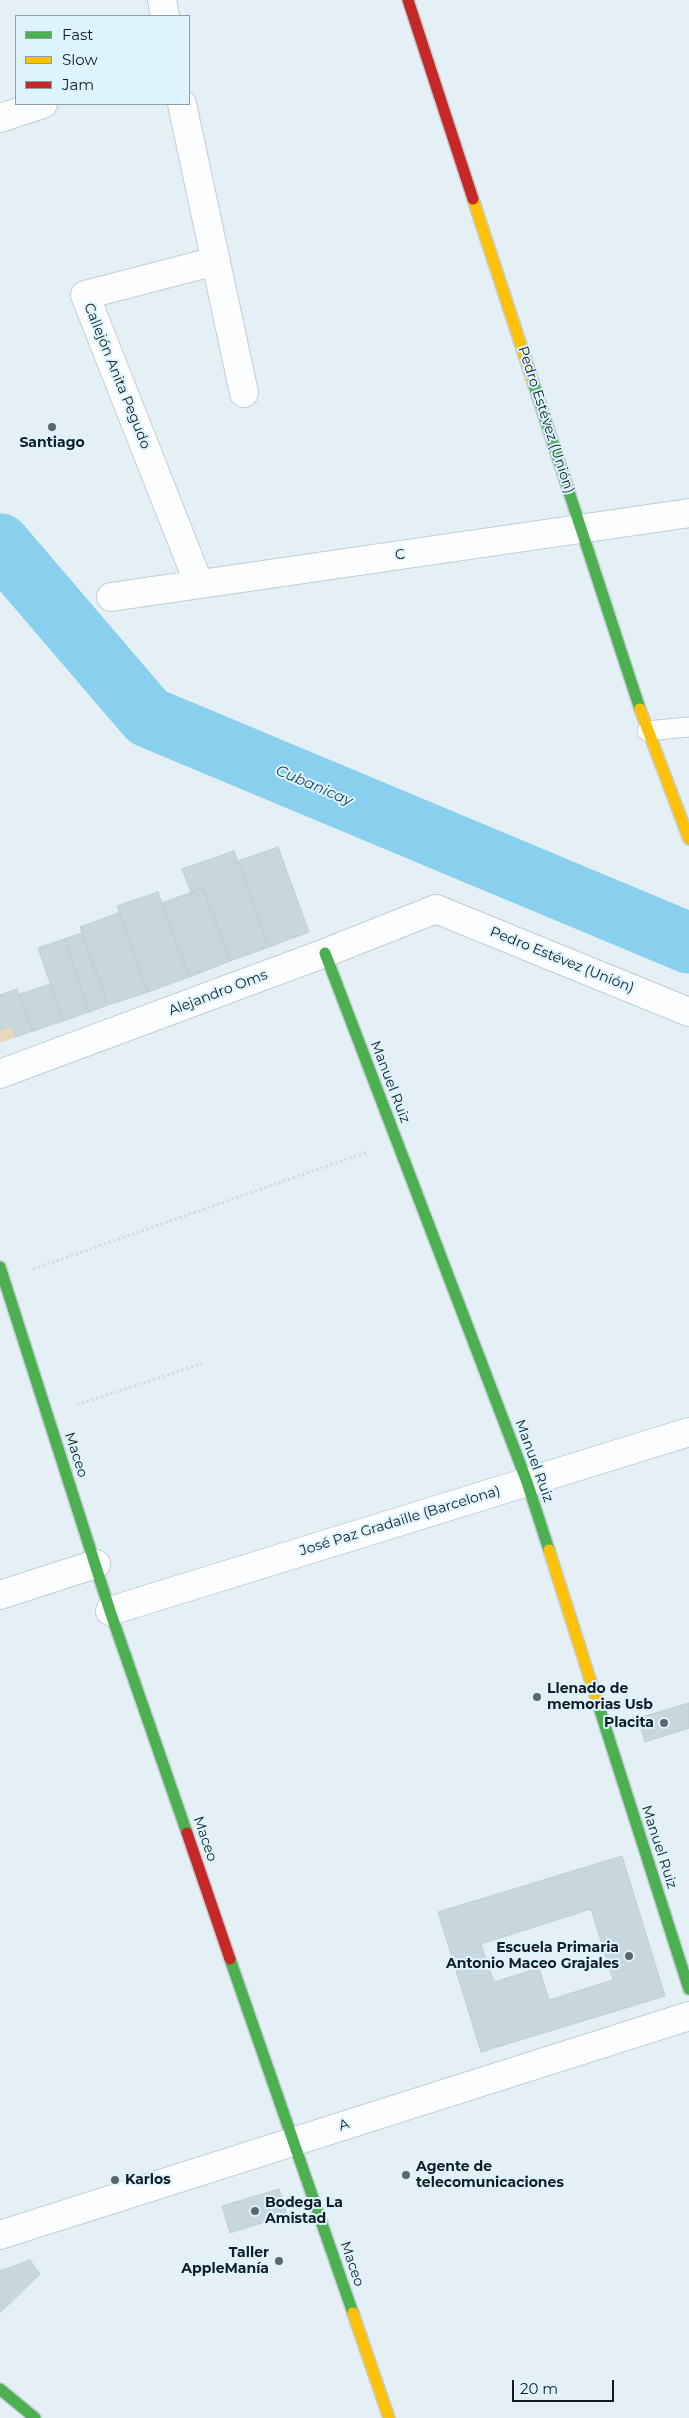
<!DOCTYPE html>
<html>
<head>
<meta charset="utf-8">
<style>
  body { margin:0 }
  #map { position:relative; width:689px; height:2418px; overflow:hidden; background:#e4f0f6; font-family:Montserrat,sans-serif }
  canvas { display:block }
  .legend { position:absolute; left:15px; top:15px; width:175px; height:90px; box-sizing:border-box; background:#ddf3fd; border:1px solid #8b9ea6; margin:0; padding:6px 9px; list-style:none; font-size:15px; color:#101e24 }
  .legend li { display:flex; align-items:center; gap:10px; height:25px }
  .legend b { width:25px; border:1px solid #8b9ea6 }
  .scale { position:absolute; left:512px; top:2380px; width:102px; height:22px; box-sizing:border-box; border:2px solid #101e24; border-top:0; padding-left:6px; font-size:15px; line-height:18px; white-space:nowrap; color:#101e24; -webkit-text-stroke:4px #ddf3fd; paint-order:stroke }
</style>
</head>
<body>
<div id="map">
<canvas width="689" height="2418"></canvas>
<ul class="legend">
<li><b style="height:6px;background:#4caf50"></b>Fast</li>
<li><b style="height:6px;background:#ffc107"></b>Slow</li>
<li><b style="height:6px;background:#c62828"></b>Jam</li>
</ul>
<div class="scale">20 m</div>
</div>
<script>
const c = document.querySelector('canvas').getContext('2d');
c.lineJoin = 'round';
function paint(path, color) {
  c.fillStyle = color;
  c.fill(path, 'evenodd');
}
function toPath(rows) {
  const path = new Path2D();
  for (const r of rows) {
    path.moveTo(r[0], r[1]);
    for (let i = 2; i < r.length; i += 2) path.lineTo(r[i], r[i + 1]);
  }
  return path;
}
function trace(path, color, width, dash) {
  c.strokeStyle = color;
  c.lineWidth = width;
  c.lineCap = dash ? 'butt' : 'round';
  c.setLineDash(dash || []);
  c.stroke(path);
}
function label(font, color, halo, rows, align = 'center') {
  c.font = font + ' Montserrat,sans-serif';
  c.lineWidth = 4;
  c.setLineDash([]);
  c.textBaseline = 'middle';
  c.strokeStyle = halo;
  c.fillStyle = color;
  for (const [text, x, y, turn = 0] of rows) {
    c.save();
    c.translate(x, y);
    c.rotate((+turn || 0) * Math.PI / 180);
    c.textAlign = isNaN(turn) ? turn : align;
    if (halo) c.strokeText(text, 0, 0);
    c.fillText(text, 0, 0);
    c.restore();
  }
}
paint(toPath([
  [12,1026,16,1037,0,1043,0,1030]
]), '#e7d7bf');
trace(toPath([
  [0,544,148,717,689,943]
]), '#88d0ee', 61);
const building = toPath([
  [278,847,309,932,269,947,238,861,278,847],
  [234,851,269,947,230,961,203,888,191,893,182,869,234,851],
  [203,888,230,961,189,977,162,903,203,888],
  [158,892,189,977,148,992,117,906,158,892],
  [119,913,148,992,108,1005,80,927,119,913],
  [82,933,108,1005,89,1012,64,939,82,933],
  [64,939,89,1012,63,1021,38,948,64,939],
  [50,984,63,1021,33,1031,20,994,50,984],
  [17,989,33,1031,16,1037,12,1026,0,1030,0,995,17,989],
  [689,1703,689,1728,645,1742,638,1718,689,1703],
  [622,1856,665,1996,481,2052,438,1912,622,1856],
  [591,1909,613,1980,549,2000,539,1968,494,1982,481,1944,591,1909],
  [279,2189,287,2215,230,2233,222,2206,279,2189],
  [30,2260,40,2274,0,2313,0,2271,30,2260]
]);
paint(building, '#c6d7de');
trace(building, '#c0cdd2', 1);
const lane = toPath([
  [647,731,689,727]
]);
const street = toPath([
  [162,0,165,16],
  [182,104,244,393],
  [0,118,43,104],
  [199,584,85,295,216,261],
  [111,597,689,513],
  [0,1074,325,953,436,909,689,1012],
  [0,1595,96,1564],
  [110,1611,689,1432],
  [0,2235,689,2016]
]);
const fast = toPath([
  [533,382,640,709],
  [325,953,527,1482,549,1550],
  [0,1267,110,1611,187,1833],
  [598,1704,689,1989],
  [230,1959,353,2313],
  [0,2389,35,2418]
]);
const slow = toPath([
  [473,199,533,382],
  [640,709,689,839],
  [549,1550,598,1704],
  [353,2313,389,2418]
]);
const jam = toPath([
  [408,0,473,199],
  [187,1833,230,1959]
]);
trace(lane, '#c1ced3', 21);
trace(street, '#c1ced3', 30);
trace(fast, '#c1ced3', 14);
trace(slow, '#c1ced3', 14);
trace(jam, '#c1ced3', 14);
trace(toPath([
  [33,1269,367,1152],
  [77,1405,203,1363]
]), '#d7dbdc', 3, [2.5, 2.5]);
trace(lane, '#fbfdfe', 19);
trace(street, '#fbfdfe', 28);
trace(fast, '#4caf50', 11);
trace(slow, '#ffc107', 11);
trace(jam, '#c62828', 11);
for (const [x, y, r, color] of [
  [52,427,5,"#5a686e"],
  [537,1697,5,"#5a686e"],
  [664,1723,5,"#5a686e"],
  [629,1956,5,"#5a686e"],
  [406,2175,5,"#5a686e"],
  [115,2180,5,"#5a686e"],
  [255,2211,5,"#5a686e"],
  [279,2261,5,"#5a686e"]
]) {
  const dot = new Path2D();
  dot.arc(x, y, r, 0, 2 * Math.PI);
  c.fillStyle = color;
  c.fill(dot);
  trace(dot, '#ddf3fd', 2);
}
label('14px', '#101e24', '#ddf3fd', [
  ["Callejón Anita Pegudo",117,376,68],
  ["Pedro Estévez (Unión)",546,420,72],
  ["C",400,555,-8],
  ["Pedro Estévez (Unión)",562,960,22],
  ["Alejandro Oms",218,993,-21],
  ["Manuel Ruiz",390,1082,69],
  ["Maceo",76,1455,72],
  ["Manuel Ruiz",534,1461,70],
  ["José Paz Gradaille (Barcelona)",400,1521,-17],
  ["Maceo",205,1839,71],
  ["Manuel Ruiz",659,1847,72],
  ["A",344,2125,-18],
  ["Maceo",352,2264,71]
]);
label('bold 14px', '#101e24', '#ddf3fd', [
  ["Santiago",52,443,"center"],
  ["Llenado de",547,1689],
  ["memorias Usb",547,1705],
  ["Placita",654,1723,"right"],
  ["Escuela Primaria",619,1948,"right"],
  ["Antonio Maceo Grajales",619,1964,"right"],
  ["Agente de",416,2167],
  ["telecomunicaciones",416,2183],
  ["Karlos",125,2180],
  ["Bodega La",265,2203],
  ["Amistad",265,2219],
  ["Taller",269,2253,"right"],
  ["AppleManía",269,2269,"right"]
], 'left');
label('italic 15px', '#1a4556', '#ddf3fd', [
  ["Cubanicay",314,786,23]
]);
</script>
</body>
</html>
